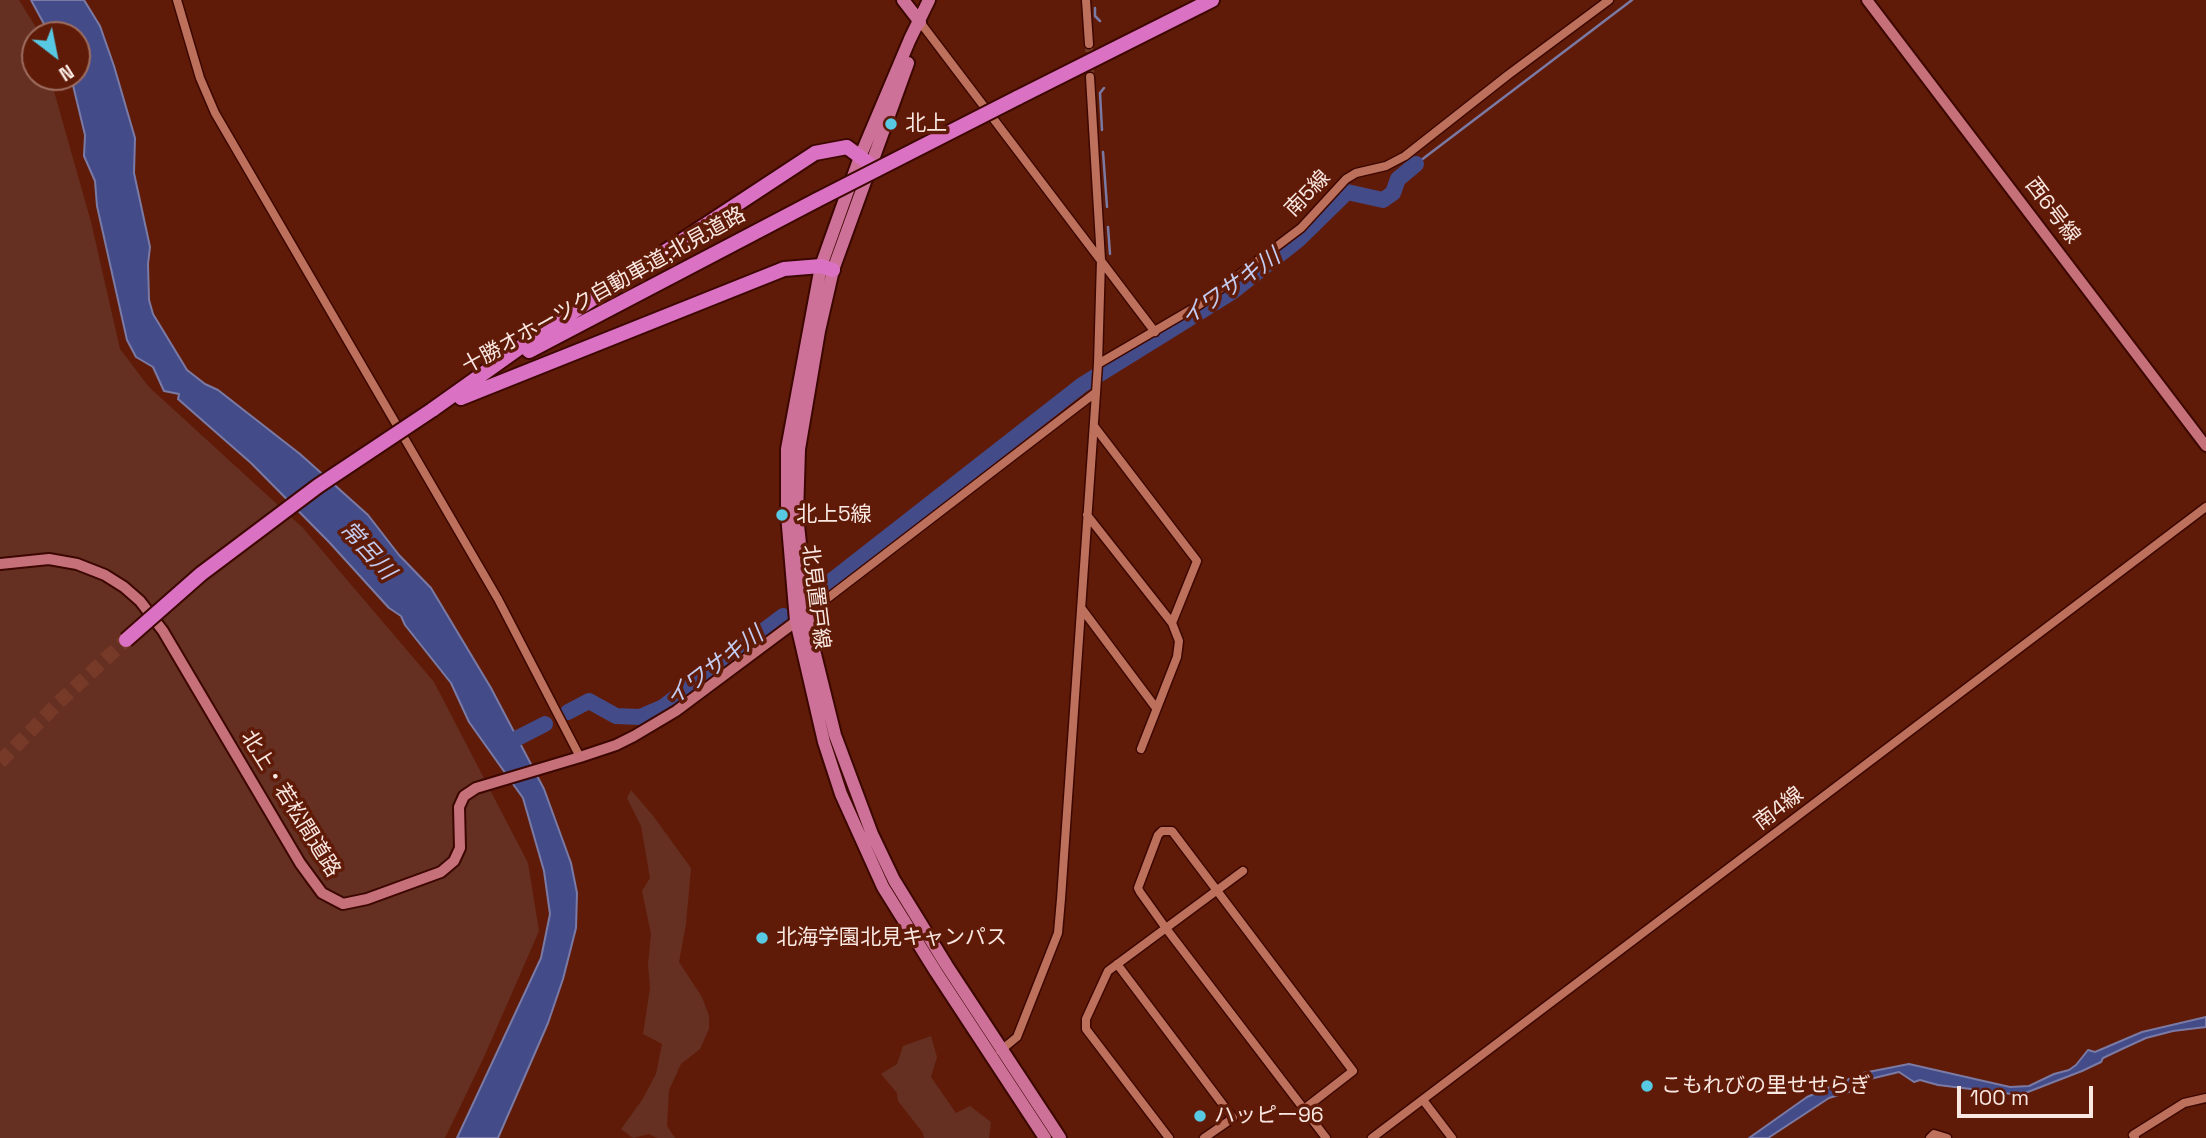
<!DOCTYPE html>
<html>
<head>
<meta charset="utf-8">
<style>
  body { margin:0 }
  #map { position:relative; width:2206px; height:1138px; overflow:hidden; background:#601b08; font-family:"Space Grotesk",sans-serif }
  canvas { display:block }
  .north { position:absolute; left:21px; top:21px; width:70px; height:70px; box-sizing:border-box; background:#601b08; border:2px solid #9d6d5f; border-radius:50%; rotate:148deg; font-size:19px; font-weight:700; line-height:28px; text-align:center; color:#f9e7e2 }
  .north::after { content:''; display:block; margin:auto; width:24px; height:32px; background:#58c9e3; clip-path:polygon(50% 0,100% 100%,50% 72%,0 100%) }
  .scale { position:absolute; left:1957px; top:1086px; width:136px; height:32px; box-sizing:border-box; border:4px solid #f9e7e2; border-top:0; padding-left:9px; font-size:21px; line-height:24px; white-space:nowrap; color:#f9e7e2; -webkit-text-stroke:5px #601b08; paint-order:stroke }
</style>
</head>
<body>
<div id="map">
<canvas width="2206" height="1138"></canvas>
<div class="north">N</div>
<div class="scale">100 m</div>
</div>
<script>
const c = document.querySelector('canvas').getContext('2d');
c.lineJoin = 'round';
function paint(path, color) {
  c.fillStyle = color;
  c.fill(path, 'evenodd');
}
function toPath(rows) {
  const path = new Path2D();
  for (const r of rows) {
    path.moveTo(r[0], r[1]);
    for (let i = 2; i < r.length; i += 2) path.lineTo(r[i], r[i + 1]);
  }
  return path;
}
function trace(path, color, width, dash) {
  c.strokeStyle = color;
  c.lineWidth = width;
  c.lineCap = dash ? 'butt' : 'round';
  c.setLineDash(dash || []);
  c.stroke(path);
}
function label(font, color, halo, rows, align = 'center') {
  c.font = font + ' "Space Grotesk","Noto Sans JP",sans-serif';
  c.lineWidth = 7;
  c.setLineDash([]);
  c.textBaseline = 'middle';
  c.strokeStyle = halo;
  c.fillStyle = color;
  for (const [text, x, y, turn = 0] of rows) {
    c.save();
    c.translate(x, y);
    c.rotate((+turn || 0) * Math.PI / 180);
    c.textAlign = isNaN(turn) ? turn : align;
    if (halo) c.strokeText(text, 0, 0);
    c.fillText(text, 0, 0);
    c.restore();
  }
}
paint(toPath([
  [0,0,19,0,35,26,38,35,35,35,35,77,50,77,91,222,120,349,149,387,302,527,434,682,528,863,539,931,484,1057,445,1138,0,1138],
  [631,790,654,817,691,868,686,924,679,962,702,997,709,1016,709,1029,700,1049,681,1064,669,1090,667,1126,675,1138,657,1138,649,1134,633,1138,621,1129,642,1100,656,1074,662,1044,643,1034,650,988,648,965,651,934,642,891,650,878,641,826,627,798],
  [931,1036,937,1057,931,1077,956,1113,970,1106,991,1122,989,1138,924,1138,923,1133,898,1101,897,1093,881,1074,897,1064,903,1046]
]), '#653022');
const water = toPath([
  [31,0,84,0,100,26,114,66,135,138,134,173,150,247,148,264,149,300,153,314,187,370,205,384,218,390,300,454,368,515,399,555,431,588,491,688,544,789,571,863,577,893,576,928,563,979,548,1023,498,1138,457,1138,541,958,550,914,544,871,523,798,469,722,451,683,405,625,401,616,389,608,329,542,251,463,178,399,179,394,164,391,153,367,136,357,127,340,97,206,95,181,84,156,85,135,71,77,77,77,77,35,50,35,31,0],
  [2206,1017,2206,1027,2173,1031,2146,1038,2122,1049,2103,1058,2101,1062,2082,1071,2020,1095,1938,1085,1920,1080,1914,1082,1899,1072,1870,1079,1855,1090,1829,1098,1768,1138,1749,1138,1807,1097,1863,1073,1909,1064,2010,1087,2029,1086,2054,1074,2069,1070,2076,1065,2088,1050,2095,1052,2142,1032,2206,1017]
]);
paint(water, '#434b89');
trace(water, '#7a7aa4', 2);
trace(toPath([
  [1095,8,1095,16,1100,21],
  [1102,130,1100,93,1104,88],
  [1103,152,1107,207],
  [1416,164,1632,0],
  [1108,227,1110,254],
  [1106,369,1107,366]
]), '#7a7aa4', 2.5);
trace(toPath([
  [821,589,1082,385,1232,292,1298,240,1347,192,1383,200,1393,193,1398,179,1416,164],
  [568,712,589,701,616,716,640,717,663,707,783,616],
  [502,746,545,724]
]), '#434b89', 16);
trace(toPath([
  [1089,44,1090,77]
]), '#773a29', 8, [8, 4]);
trace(toPath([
  [0,762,57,704,126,640]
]), '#773a29', 14, [14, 7]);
const street = toPath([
  [177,0,200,78,215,113,498,599,580,757],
  [1086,0,1089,44],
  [920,22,1155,332],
  [1098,364,1199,305,1301,228,1346,179,1356,173,1386,166,1405,156,1508,75,1609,0],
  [1087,515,1172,623,1197,561,1094,426],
  [1082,609,1156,708],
  [807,614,1095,393],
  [1141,749,1177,657,1179,641,1172,623],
  [1117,964,1233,1118,1204,1138],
  [1000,1051,1017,1037,1058,933,1061,899,1098,364,1101,260,1090,77],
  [1423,1100,1452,1138],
  [1304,1109,1353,1071,1172,831,1162,831,1158,835,1138,888,1140,892,1165,927,1326,1138],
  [1169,1138,1086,1029,1086,1019,1108,971,1243,871],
  [1372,1138,2206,507],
  [1930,1138,1934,1134,1947,1138],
  [2135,1138,2133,1135,2184,1103,2206,1098]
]);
const secondary = toPath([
  [1867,0,2206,446],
  [0,564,49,559,77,564,105,575,124,587,140,601,163,631,300,863,322,893,343,904,367,899,441,872,454,861,460,848,459,807,464,796,476,788,580,757,616,745,634,736,676,711,802,617]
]);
const primary = toPath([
  [903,0,920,22],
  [929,0,910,39,860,157,821,266,787,449,787,514,796,621,824,742,841,794,883,887,936,972,1045,1138],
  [908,63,833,270,819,331,799,449,797,515,809,630,835,735,872,834,894,880,947,966,1060,1138]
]);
const highway = toPath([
  [1017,98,1212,0],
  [529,351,817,200],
  [461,398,784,269,821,266,833,270],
  [432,410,529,341,815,153,847,147,871,165]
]);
trace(street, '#3c0700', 11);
trace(secondary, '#3c0700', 14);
trace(primary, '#3c0700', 16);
trace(highway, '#3c0700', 18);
trace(street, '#bd705b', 8);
trace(secondary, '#c6707a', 10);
trace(primary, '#ce7199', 12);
trace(highway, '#da71c3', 14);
const highwayBridge = toPath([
  [817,200,1017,98],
  [126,640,201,574,318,486,432,410]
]);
trace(highwayBridge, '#3c0700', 18, []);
trace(highwayBridge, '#da71c3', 14);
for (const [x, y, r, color] of [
  [891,124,7,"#58c9e3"],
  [782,515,7,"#58c9e3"],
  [762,938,7,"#58c9e3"],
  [1647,1086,7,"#58c9e3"],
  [1200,1116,7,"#58c9e3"]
]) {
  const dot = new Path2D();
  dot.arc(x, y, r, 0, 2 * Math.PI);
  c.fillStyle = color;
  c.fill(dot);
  trace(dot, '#601b08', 2.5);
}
label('21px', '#f9e7e2', '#601b08', [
  ["北上",905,124],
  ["北上5線",796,515],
  ["北海学園北見キャンパス",776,938],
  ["こもれびの里せせらぎ",1661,1086],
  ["ハッピー96",1214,1116]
], 'left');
label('21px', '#f9e7e2', '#601b08', [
  ["南5線",1308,194,-46],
  ["西6号線",2052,211,53],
  ["十勝オホーツク自動車道;北見道路",604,291,-29],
  ["北見置戸線",815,597,83],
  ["北上・若松間道路",290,804,58],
  ["南4線",1779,809,-37]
]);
label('italic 23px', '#c3cbf0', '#601b08', [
  ["イワサキ川",1231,288,-35],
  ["常呂川",367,551,48],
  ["イワサキ川",715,667,-37]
]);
</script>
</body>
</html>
